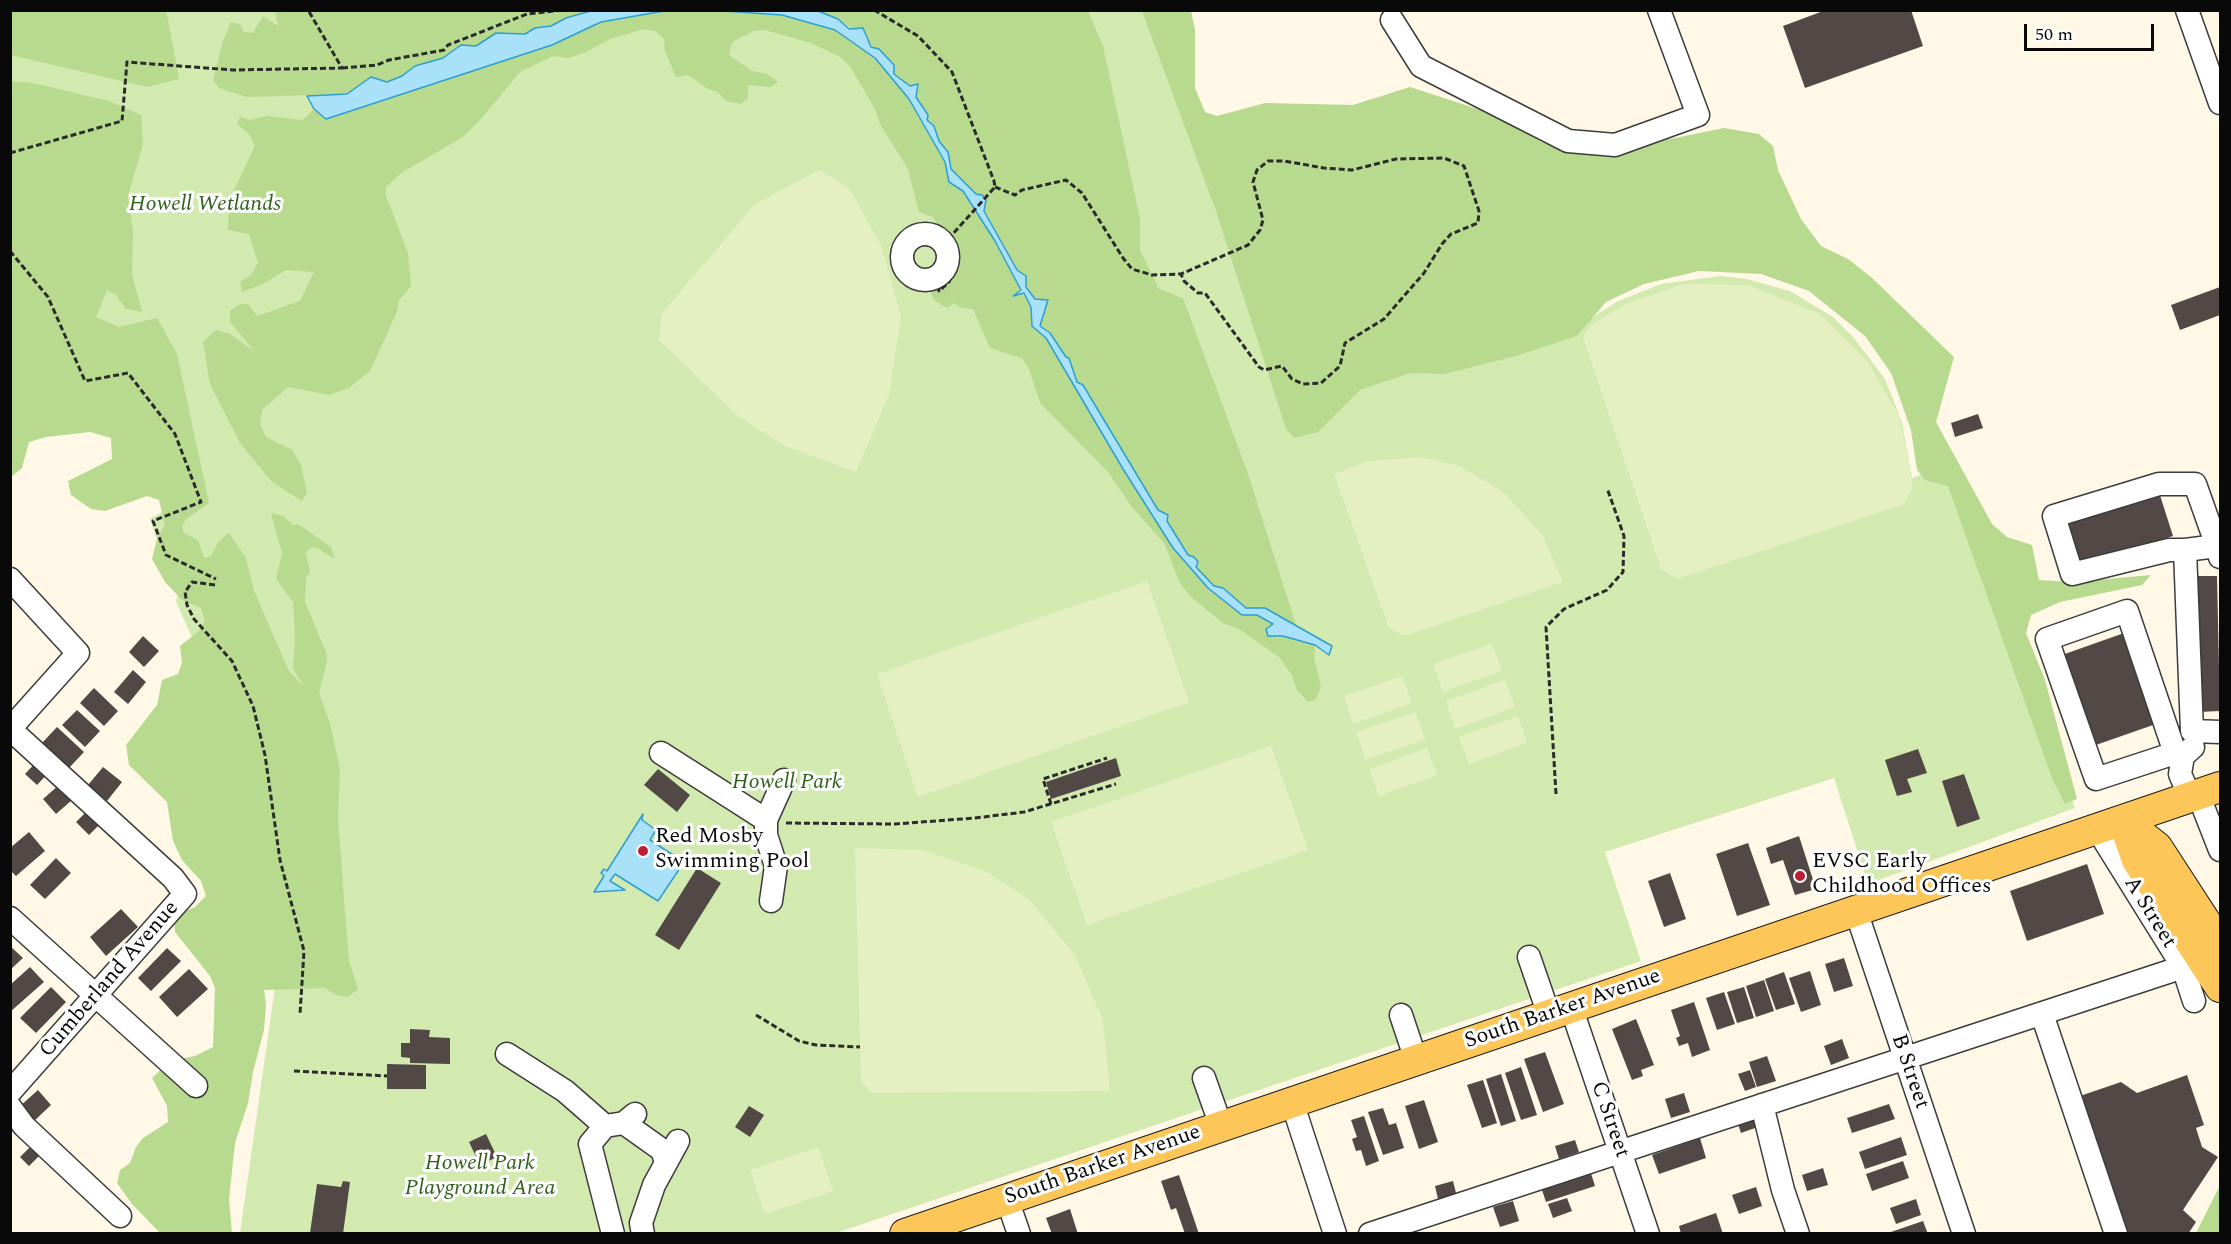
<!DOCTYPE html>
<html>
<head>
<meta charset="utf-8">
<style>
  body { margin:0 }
  #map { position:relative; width:2231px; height:1244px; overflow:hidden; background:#fff8e6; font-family:Spectral,serif }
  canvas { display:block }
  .frame { position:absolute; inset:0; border:12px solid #090909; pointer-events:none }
  .scale { position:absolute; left:2024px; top:24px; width:130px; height:27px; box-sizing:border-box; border:3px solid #090909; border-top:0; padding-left:8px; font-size:18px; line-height:21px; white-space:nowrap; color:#090909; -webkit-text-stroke:4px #fff; paint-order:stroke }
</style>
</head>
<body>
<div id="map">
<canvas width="2231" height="1244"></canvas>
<div class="frame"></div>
<div class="scale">50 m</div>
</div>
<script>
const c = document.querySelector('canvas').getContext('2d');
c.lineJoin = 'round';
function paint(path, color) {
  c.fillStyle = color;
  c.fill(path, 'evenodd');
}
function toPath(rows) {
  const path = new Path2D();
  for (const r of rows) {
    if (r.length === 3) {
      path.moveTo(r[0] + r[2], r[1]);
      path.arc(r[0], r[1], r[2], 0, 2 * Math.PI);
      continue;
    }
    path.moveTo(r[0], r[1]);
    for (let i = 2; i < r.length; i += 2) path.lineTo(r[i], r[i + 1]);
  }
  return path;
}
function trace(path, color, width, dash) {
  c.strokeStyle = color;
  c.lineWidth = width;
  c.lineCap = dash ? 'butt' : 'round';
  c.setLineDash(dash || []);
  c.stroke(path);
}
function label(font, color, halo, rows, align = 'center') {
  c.font = font + ' Spectral,serif';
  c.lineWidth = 6;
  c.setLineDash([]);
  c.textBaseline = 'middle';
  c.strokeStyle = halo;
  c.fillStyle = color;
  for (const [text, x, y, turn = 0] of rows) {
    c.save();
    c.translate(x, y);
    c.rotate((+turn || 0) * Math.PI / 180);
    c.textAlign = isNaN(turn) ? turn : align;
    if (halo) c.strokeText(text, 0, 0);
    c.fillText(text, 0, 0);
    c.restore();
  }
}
paint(toPath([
  [10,11,1151,11,1206,157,1582,324,1618,301,1661,284,1720,276,1747,279,1790,291,1833,317,1854,338,1885,379,1902,422,1912,478,1952,464,2075,808,1868,884,1834,778,1605,852,1641,961,836,1233,240,1233,274,994,280,916,208,673,176,602,180,580,166,567,150,519,182,500,167,430,11,420]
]), '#d2e9b0');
paint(toPath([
  [11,10,164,11,167,14,179,79,147,87,11,55],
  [724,10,782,15,835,30,875,58,909,99,946,162,949,182,963,191,995,241,1021,290,1015,295,1023,293,1031,307,1032,326,1046,338,1123,469,1173,548,1208,588,1242,615,1257,615,1274,625,1276,638,1283,636,1315,645,1314,657,1321,687,1316,699,1308,702,1297,690,1292,675,1279,657,1239,629,1223,623,1190,596,1180,583,1164,543,1132,507,1108,472,1040,403,1029,369,1022,358,990,348,973,309,961,308,954,303,947,308,935,301,931,294,953,260,949,245,933,217,919,212,908,169,880,124,875,109,851,68,842,58,811,43,765,30,754,31,732,42,729,55,752,71,767,74,778,82,771,87,748,85,748,98,741,104,726,101,718,92,708,89,688,75,676,77,665,51,664,39,655,31,644,29,610,39,584,53,568,58,553,56,520,72,481,119,463,137,401,173,386,187,386,196,408,253,411,286,399,300,397,312,370,371,349,388,329,395,288,387,262,410,260,425,266,437,292,450,301,465,307,492,302,501,272,482,240,443,210,384,203,342,216,330,230,334,254,351,230,322,230,311,240,304,248,304,257,316,300,301,314,272,286,270,263,284,242,292,240,282,251,275,258,263,249,234,228,230,229,201,255,146,249,134,237,124,240,117,250,120,267,116,303,120,314,109,327,118,552,45,601,22,664,11],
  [275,11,594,11,566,18,552,26,535,28,525,34,496,33,476,46,461,45,443,58,415,66,402,76,387,82,371,77,347,94,247,97,219,88,213,80,223,41,231,22,240,24,244,32,253,33,263,16,278,26],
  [818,11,1088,11,1103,46,1140,219,1140,250,1159,289,1183,298,1248,474,1297,628,1265,608,1246,608,1223,588,1215,586,1196,567,1194,557,1188,555,1158,510,1083,385,1077,382,1050,333,1040,325,1040,301,1035,299,1025,287,976,194,951,169,948,152,939,141,934,126,927,120,927,115,910,86,894,74,866,38,838,19],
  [1142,11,1191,11,1195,30,1195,88,1205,112,1217,116,1265,103,1353,105,1410,87,1493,114,1541,142,1564,150,1649,135,1670,139,1724,128,1759,134,1773,146,1778,170,1801,219,1821,246,1848,259,1871,277,1954,357,1936,422,1992,524,2007,537,2032,545,2039,580,2072,582,2151,575,2142,585,2060,602,2031,615,2026,633,2045,680,2077,799,2065,804,2052,778,1948,486,1925,480,1917,470,1911,430,1891,373,1865,336,1809,291,1761,274,1699,271,1644,284,1606,302,1577,336,1519,355,1445,374,1410,373,1360,390,1318,432,1294,438,1286,429,1216,211],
  [11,81,33,83,109,101,141,115,143,144,128,196,133,231,132,274,142,312,126,309,116,295,107,290,96,317,119,327,157,318,177,354,209,503,186,519,182,527,184,533,198,540,204,558,211,556,219,541,229,533,246,558,254,591,289,671,304,687,293,668,295,639,293,602,276,579,282,553,271,513,283,516,293,525,298,524,331,547,335,559,317,548,311,548,306,552,310,572,306,578,305,602,326,652,327,661,319,693,330,723,340,769,338,820,346,925,349,961,358,989,348,997,336,995,325,988,264,990,266,1005,264,1030,253,1072,248,1103,235,1143,229,1199,232,1233,160,1233,132,1204,117,1183,120,1170,130,1163,136,1147,143,1138,168,1122,167,1106,152,1078,170,1061,195,1056,213,1047,215,988,210,976,175,932,174,920,183,912,195,907,206,896,201,881,182,860,173,841,167,802,129,765,126,745,157,705,162,680,178,674,182,663,180,646,199,631,205,620,201,608,182,600,165,582,152,559,158,535,165,526,159,500,147,496,105,511,91,509,71,495,68,481,112,459,111,438,90,432,46,437,29,442,22,468,11,477],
  [2220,1185,2220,1232,2196,1233]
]), '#b7da8f');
paint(toPath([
  [819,170,849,188,881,245,901,316,889,395,856,472,785,446,738,416,659,340,662,313,755,204],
  [1682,284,1747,285,1820,314,1867,361,1900,417,1913,487,1904,504,1677,579,1661,569,1583,337,1591,325,1624,305],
  [1420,457,1459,466,1505,493,1543,536,1563,582,1404,636,1389,628,1334,474,1369,461],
  [1147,581,1189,702,918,797,877,674],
  [1492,644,1502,671,1443,692,1433,664],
  [1402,676,1412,703,1353,724,1344,696],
  [1505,680,1515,707,1455,729,1446,701],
  [1415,712,1425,739,1366,760,1356,732],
  [1518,716,1527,743,1469,764,1459,737],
  [1271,746,1308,850,1087,925,1051,822],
  [1427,748,1437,775,1379,796,1369,769],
  [855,848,924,850,989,873,1030,900,1075,955,1103,1020,1110,1091,872,1093,861,1081],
  [818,1147,833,1191,765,1214,750,1170]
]), '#e4f0c2');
const water = toPath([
  [594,10,664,11,601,22,552,45,326,119,314,109,307,96,347,94,371,77,387,82,402,76,415,66,443,58,461,45,476,46,496,33,525,34,535,28,551,26,566,18,594,10],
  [724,11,818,11,838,19,849,29,863,28,871,47,879,49,894,65,894,74,910,86,918,84,916,97,928,115,927,120,934,126,939,141,948,152,951,169,976,194,982,195,986,200,984,211,1017,270,1026,276,1026,287,1035,299,1048,300,1040,326,1050,333,1066,357,1069,358,1077,382,1083,385,1158,510,1168,515,1167,521,1188,555,1194,557,1198,562,1196,567,1214,586,1223,588,1246,608,1265,608,1332,646,1329,655,1315,645,1283,636,1268,636,1266,629,1273,624,1257,615,1242,615,1208,588,1173,548,1123,469,1046,338,1032,326,1031,307,1024,293,1013,296,1021,290,995,241,963,191,949,182,945,162,909,99,875,58,835,30,782,15,724,11],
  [643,814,642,820,656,830,650,840,684,862,658,901,615,874,610,881,625,890,594,892,604,876,601,873,604,869,607,871,643,814]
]);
paint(water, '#a9e1f8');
trace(water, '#2f9ed0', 1.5);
paint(toPath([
  [1826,10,1911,10,1923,46,1805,88,1783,26],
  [2220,287,2220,315,2180,330,2171,305],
  [1978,414,1983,428,1955,437,1951,423],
  [2158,489,2173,536,2078,567,2063,520],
  [2196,576,2217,576,2220,711,2199,712],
  [2124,633,2156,724,2093,746,2062,655],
  [143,636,159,651,144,667,129,652],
  [133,670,146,682,128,704,114,692],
  [94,688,118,711,104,726,80,703],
  [77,710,100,731,85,747,62,725],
  [57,727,84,752,69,768,42,743],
  [1918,749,1927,773,1907,779,1912,792,1897,796,1885,760],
  [1116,758,1121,776,1051,799,1046,782],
  [38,760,50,771,37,785,25,774],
  [103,767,122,782,107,801,88,785],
  [658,769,690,795,677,812,644,785],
  [1964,774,1980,819,1957,827,1942,781],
  [59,785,72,800,56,814,43,799],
  [91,807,104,820,89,835,76,822],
  [29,832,45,851,16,876,10,870,10,848],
  [1799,836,1816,889,1795,895,1783,860,1771,864,1766,848],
  [1748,843,1770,905,1737,916,1716,854],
  [56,858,71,873,45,899,30,885],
  [2087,864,2104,914,2027,941,2010,891],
  [697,868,721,883,679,950,655,935],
  [1670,873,1686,919,1664,927,1648,881],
  [121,909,138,927,106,956,90,937],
  [10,946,23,958,10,970],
  [167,948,181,961,151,991,138,978],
  [1844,958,1853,986,1834,992,1825,964],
  [30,967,44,982,10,1012,10,985],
  [189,969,208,989,177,1017,159,997],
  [1810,971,1821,1005,1801,1012,1789,978],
  [1784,972,1795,1004,1776,1010,1765,979],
  [1764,980,1774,1011,1756,1017,1746,986],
  [51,987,66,1002,36,1033,20,1018],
  [1744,987,1754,1018,1737,1023,1727,992],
  [1724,992,1735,1024,1717,1030,1706,998],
  [1694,1002,1710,1050,1692,1057,1688,1043,1679,1046,1676,1038,1680,1036,1671,1010],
  [1636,1019,1654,1065,1641,1070,1643,1076,1632,1080,1612,1029],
  [410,1029,430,1030,429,1037,450,1038,450,1064,410,1063,410,1058,401,1057,401,1043,410,1043],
  [1842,1039,1849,1058,1831,1065,1824,1046],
  [1545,1052,1564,1104,1543,1112,1524,1059],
  [1767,1056,1776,1081,1757,1087,1749,1062],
  [387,1064,426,1065,426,1089,387,1089],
  [1521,1067,1537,1115,1521,1120,1505,1073],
  [1750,1070,1756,1087,1745,1091,1738,1074],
  [1501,1074,1516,1121,1501,1126,1486,1079],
  [2187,1075,2204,1125,2196,1128,2202,1147,2218,1157,2183,1210,2196,1222,2188,1234,2128,1234,2080,1096,2121,1082,2137,1093],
  [1483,1080,1497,1123,1482,1128,1467,1085],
  [38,1090,51,1105,33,1122,19,1107],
  [1684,1093,1690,1112,1671,1118,1665,1099],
  [1424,1100,1438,1142,1419,1149,1405,1106],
  [1889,1104,1895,1119,1852,1133,1847,1118],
  [749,1106,764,1115,750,1137,735,1127],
  [1383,1108,1389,1125,1396,1123,1404,1148,1383,1155,1368,1112],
  [1752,1109,1758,1127,1741,1133,1735,1115],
  [1364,1116,1379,1161,1366,1166,1361,1150,1356,1151,1352,1139,1357,1137,1351,1120],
  [486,1134,497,1157,480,1165,469,1142],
  [1901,1137,1907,1155,1865,1169,1859,1152],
  [1700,1138,1706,1158,1659,1174,1652,1155],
  [1575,1140,1579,1152,1559,1159,1555,1146],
  [34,1143,43,1152,29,1166,20,1157],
  [1903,1161,1909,1178,1872,1191,1866,1174],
  [1588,1164,1595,1186,1546,1202,1539,1181],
  [1823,1168,1828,1185,1807,1191,1802,1175],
  [1179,1175,1199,1234,1185,1234,1176,1208,1171,1210,1161,1181],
  [343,1181,350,1182,343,1234,310,1233,317,1184,341,1187],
  [1453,1181,1456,1193,1438,1199,1435,1186],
  [1756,1187,1762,1206,1739,1214,1732,1195],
  [1567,1198,1572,1211,1553,1218,1548,1204],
  [1916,1199,1921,1215,1896,1224,1890,1208],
  [1513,1201,1519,1221,1500,1227,1493,1207],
  [1070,1209,1078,1234,1052,1234,1046,1218],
  [1716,1213,1723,1234,1681,1234,1679,1226],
  [1923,1221,1928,1234,1888,1234,1888,1233]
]), '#524946');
const minor = toPath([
  [2187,10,2220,103],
  [1392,20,1421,66,1568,141,1615,145,1698,115,1659,10],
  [925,257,23],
  [2220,545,2217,546,2185,550,2169,550,2072,574,2054,516,2159,484,2195,484,2217,546,2220,557],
  [2185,550,2192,731,2220,732],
  [10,579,78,653,10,729],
  [10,729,173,878,185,894,10,1092],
  [661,753,766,820],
  [2175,753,2127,611,2047,639,2096,779,2175,753,2183,756],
  [2198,794,2220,850],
  [2190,797,2180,774,2183,756,2193,747],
  [2097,829,2183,967,2194,1001],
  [771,901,776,866,766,835,766,820,784,780],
  [1856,911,1964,1234],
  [10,918,196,1086],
  [1529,957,1549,1015],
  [1571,1007,1648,1234],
  [2042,1014,2116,1234],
  [1401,1015,1416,1060],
  [507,1054,565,1091,605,1126],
  [1204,1078,1221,1126],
  [1292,1102,1335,1234],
  [1762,1105,1783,1190,1798,1234],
  [10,1107,24,1126,120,1216],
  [624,1123,662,1150,666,1162],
  [1007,1199,1019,1234],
  [613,1234,590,1144,605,1126,624,1123,635,1114],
  [643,1234,641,1223,654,1185,678,1141],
  [1370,1234,2183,967]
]);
const major = toPath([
  [2123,820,2137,860,2220,987],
  [2123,820,2157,847,2220,944],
  [905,1234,2220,787]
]);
trace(minor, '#3c3c3c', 25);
trace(major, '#1a1a1a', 32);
trace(toPath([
  [874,10,918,36,952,72,994,181,995,187,951,236,957,252,957,260,949,282,939,291,938,276],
  [342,68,377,65,389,60,444,50,448,45,527,14,564,10],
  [10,153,122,121,127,62,233,70,342,68,308,10],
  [995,187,1015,195,1022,190,1066,180,1082,193,1123,258,1132,269,1152,275,1181,274,1248,245,1260,230,1263,220,1253,182,1257,170,1268,161,1284,161,1324,168,1352,170,1396,159,1444,158,1464,166,1479,211,1478,223,1451,234,1442,244,1424,273,1384,319,1345,343,1340,366,1321,383,1303,384,1292,379,1282,366,1264,370,1259,367,1205,293,1198,293,1184,281,1181,274],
  [10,251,48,297,85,381,128,373,175,434,201,502,153,521,166,555,216,579],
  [215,585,192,582,185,592,187,605,194,619,232,661,253,706,265,755,280,860,304,951,300,1014],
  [1556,794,1546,627,1564,609,1607,590,1623,572,1624,536,1607,488],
  [1051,804,1043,779,1107,758],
  [786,823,895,824,975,818,1024,812,1116,784],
  [756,1015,799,1041,816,1045,860,1047],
  [294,1071,387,1076]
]), '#2b2b2b', 3, [6, 3]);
trace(minor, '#fff', 22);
trace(major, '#fdc658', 30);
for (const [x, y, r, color] of [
  [643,851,6,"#bc1f34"],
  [1800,876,6,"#bc1f34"]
]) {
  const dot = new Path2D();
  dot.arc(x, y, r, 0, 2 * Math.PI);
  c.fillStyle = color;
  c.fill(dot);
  trace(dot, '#fff', 2);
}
label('italic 22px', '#2f611a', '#fff', [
  ["Howell Wetlands",205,206],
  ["Howell Park",787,784],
  ["Howell Park",480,1165],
  ["Playground Area",480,1190]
]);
label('22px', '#090909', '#fff', [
  ["Red Mosby",655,838],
  ["Swimming Pool",655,863],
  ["EVSC Early",1812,863],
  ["Childhood Offices",1812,888]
], 'left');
label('22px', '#090909', '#fff', [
  ["A Street",2149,913,58],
  ["Cumberland Avenue",110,980,-49],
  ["South Barker Avenue",1563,1010,-19],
  ["B Street",1909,1072,71],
  ["C Street",1609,1120,71],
  ["South Barker Avenue",1103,1166,-19]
]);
</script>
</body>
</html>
